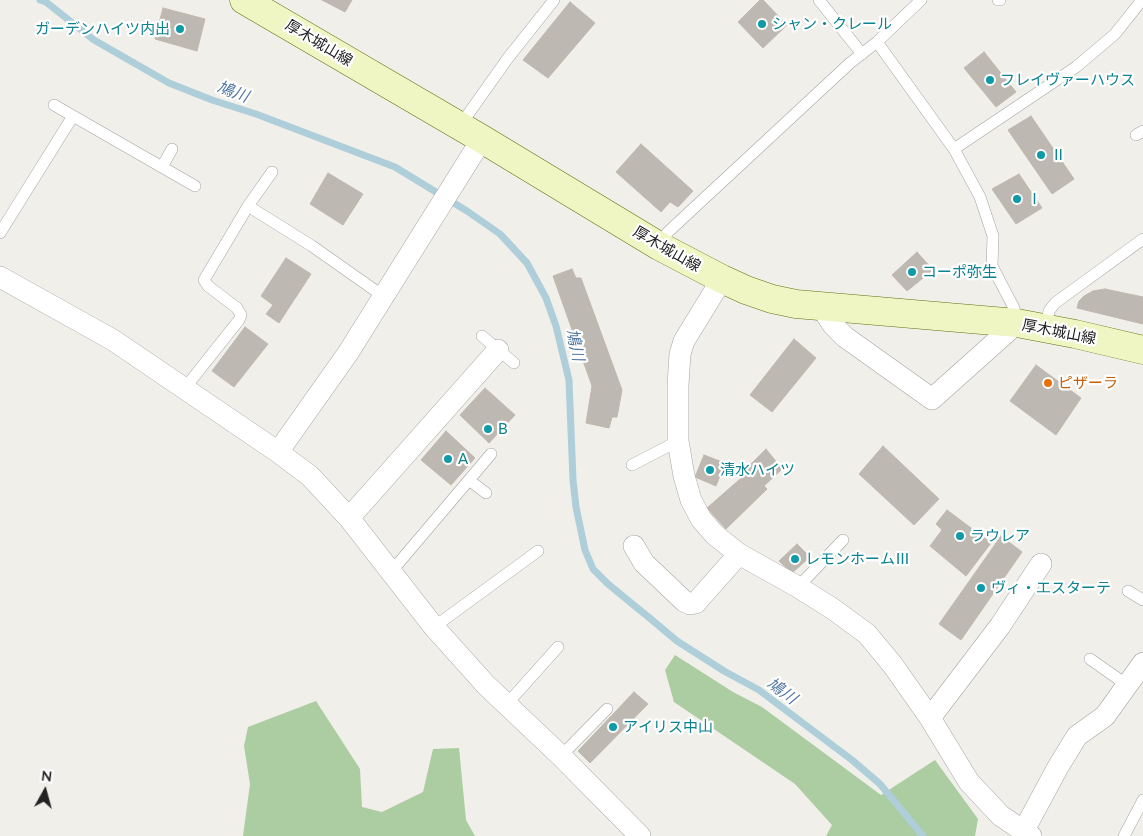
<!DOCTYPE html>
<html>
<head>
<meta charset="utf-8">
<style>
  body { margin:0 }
  #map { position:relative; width:1143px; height:836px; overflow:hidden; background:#f1efe9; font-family:Lato,sans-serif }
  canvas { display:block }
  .north { position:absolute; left:20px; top:766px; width:50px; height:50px; -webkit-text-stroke:4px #fff; paint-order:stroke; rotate:7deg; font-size:14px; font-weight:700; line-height:20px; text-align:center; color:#222 }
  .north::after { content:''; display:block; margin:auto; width:18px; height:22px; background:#222; clip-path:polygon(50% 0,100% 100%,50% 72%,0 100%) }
</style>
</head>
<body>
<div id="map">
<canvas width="1143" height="836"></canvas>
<div class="north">N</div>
</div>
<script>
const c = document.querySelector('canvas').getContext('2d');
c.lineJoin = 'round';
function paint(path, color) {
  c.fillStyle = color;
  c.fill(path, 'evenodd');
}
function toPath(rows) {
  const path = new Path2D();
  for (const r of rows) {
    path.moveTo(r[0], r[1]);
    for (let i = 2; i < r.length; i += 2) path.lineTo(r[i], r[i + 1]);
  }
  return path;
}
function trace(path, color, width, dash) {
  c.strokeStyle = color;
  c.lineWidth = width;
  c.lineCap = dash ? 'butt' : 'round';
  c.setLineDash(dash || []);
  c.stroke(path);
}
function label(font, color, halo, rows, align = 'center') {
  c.font = font + ' Lato,"Noto Sans JP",sans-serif';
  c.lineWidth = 4.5;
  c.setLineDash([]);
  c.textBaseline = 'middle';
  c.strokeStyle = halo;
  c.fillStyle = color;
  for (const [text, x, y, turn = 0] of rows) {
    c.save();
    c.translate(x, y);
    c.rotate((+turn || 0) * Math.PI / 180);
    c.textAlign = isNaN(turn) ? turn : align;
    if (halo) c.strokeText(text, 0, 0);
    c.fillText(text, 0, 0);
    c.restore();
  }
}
paint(toPath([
  [675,655,733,692,762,707,881,795,935,760,978,819,975,836,826,836,832,825,795,784,674,702,665,670],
  [316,701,360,769,362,807,382,812,423,792,433,749,459,748,466,820,475,836,243,836,250,784,244,746,248,727]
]), '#accca2');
trace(toPath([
  [40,0,46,2,94,40,169,83,212,100,256,114,395,167,467,211,500,234,527,263,546,298,556,326,569,380,573,480,576,507,585,550,593,569,608,584,652,620,677,641,724,671,759,690,852,760,880,784,923,836]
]), '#aeceda', 7);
const building = toPath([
  [322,0,352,0,345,12,322,0],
  [760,0,763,0,787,25,763,48,738,22,760,0],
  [570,2,595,23,548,78,523,60,570,2],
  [163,8,205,19,197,51,155,39,163,8],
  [984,52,1016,92,996,107,964,68,984,52],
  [1031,116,1074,179,1052,194,1008,130,1031,116],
  [641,144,693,191,678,207,670,202,661,212,616,172,641,144],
  [328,173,363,194,343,225,310,204,328,173],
  [1019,174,1042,208,1016,224,992,189,1019,174],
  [917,252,933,270,907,291,892,275,917,252],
  [286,258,311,274,279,323,266,314,273,305,261,296,286,258],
  [572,269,576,278,581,278,622,390,617,417,612,417,609,428,586,423,592,386,553,276,572,269],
  [1105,289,1143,297,1143,324,1077,308,1079,301,1084,296,1093,291,1105,289],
  [245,327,268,344,234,387,212,371,245,327],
  [794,339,816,358,772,412,750,395,794,339],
  [1036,365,1081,398,1056,435,1010,401,1036,365],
  [485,388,515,415,489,443,460,415,485,388],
  [446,431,475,458,451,485,421,460,446,431],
  [883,446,939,499,914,525,859,474,883,446],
  [766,449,782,469,764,486,767,489,726,529,707,508,748,472,746,469,766,449],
  [704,455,725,463,716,486,695,477,704,455],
  [947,510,991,543,966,576,930,546,942,530,936,524,947,510],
  [1001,536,1022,552,961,640,939,624,1001,536],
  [797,544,810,557,792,573,779,561,797,544],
  [634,692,648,704,590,763,578,751,634,692]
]);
paint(building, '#beb8b2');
trace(building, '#c2b7ad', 1);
const service = toPath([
  [819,0,862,54],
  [998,0,1000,0],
  [877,42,954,149,980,197,993,236,992,266,1014,308,1017,323],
  [54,105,73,116],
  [459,127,508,58,554,0],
  [1136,135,1143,131],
  [954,149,1076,67,1115,34,1142,0],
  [162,167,172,149],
  [248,206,272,172],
  [0,233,73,116,195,186],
  [659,246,668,232,850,63,877,42,921,0],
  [1046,328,1049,311,1055,303,1143,239],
  [482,336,514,363],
  [185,388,239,320,241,315,237,308,208,286,204,280,248,206,312,246,383,296],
  [632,465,678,441],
  [469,480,486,493],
  [391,572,491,454],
  [798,587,843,540],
  [1128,591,1143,600],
  [434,627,538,551],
  [1090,659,1127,685],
  [506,705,558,647],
  [561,756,607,709],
  [1124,836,1143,800]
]);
const minor = toPath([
  [0,277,113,340,278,452,310,476,349,518,434,627,486,685,561,756,640,836],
  [722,279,684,341,680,354,678,385,678,441,684,476,691,500,701,519,715,535,739,554,798,587,833,609,867,634,892,664,930,718,969,782,1001,816,1031,836],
  [821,307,833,325,845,337,932,399,1017,323],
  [278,452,348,353,482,139],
  [349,518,498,350],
  [634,546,644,563,684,601,690,604,696,603,700,598,739,554],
  [930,718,1000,626,1041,564],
  [1023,832,1058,767,1077,736,1105,716,1143,663]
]);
const secondary = toPath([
  [244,0,482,139,659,246,722,279,746,290,772,299,796,304,1017,323,1075,334,1143,350]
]);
trace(service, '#a3a3a3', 12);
trace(minor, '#a3a3a3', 22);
trace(secondary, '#63720f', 29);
trace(service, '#fff', 11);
trace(minor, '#fff', 21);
trace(secondary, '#f0f5c4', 28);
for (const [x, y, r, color] of [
  [762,24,5,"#0f9aa8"],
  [180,29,5,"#0f9aa8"],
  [990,80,5,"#0f9aa8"],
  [1041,155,5,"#0f9aa8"],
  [1017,199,5,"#0f9aa8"],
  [912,272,5,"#0f9aa8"],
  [1048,383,5,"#e8710a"],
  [488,429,5,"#0f9aa8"],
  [448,459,5,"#0f9aa8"],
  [710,470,5,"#0f9aa8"],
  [960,536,5,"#0f9aa8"],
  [795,559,5,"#0f9aa8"],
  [981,588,5,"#0f9aa8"],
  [613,727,5,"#0f9aa8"]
]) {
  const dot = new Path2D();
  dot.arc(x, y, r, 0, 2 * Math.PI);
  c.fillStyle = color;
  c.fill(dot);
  trace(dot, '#fff', 2);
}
label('15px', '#0d838f', '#fff', [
  ["シャン・クレール",772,24],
  ["ガーデンハイツ内出",170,29,"right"],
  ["フレイヴァーハウス",1000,80],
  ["Ⅱ",1051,155],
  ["Ⅰ",1027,199],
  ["コーポ弥生",922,272],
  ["B",498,429],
  ["A",458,459],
  ["清水ハイツ",720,470],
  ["ラウレア",970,536],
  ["レモンホームⅢ",805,559],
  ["ヴィ・エスターテ",991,588],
  ["アイリス中山",623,727]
], 'left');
label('15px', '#222', '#fff', [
  ["厚木城山線",319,43,31],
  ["厚木城山線",667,249,30],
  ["厚木城山線",1059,332,11]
]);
label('15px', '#c56008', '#fff', [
  ["ピザーラ",1058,383]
], 'left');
label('italic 16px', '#5277a2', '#fff', [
  ["鳩川",233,92,20],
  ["鳩川",575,345,77],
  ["鳩川",782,691,36]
]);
</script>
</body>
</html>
